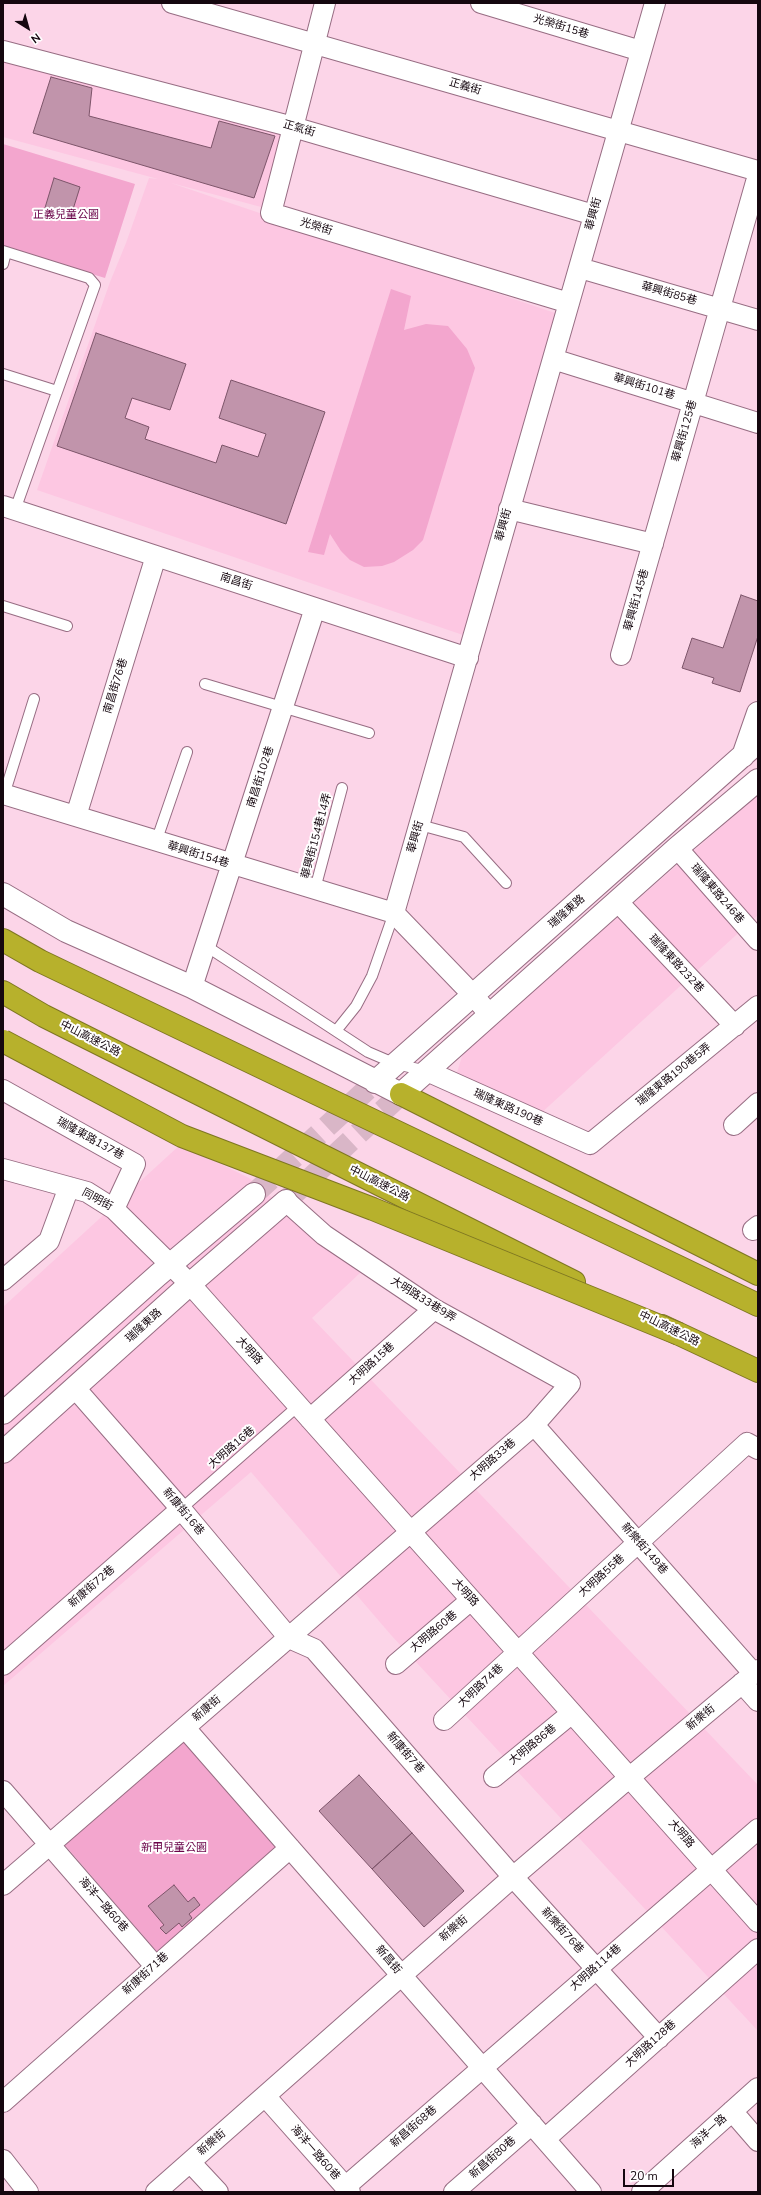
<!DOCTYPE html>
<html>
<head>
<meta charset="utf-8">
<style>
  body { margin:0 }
  #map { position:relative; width:761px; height:2195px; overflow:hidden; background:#fcd5e8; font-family:"Nunito Sans",sans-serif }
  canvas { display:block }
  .frame { position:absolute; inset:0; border:4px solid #15070f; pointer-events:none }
  .north { position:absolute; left:8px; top:8px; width:40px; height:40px; -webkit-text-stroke:3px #fff; paint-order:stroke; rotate:143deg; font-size:11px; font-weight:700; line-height:16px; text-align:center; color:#15070f }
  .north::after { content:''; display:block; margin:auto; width:14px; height:18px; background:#15070f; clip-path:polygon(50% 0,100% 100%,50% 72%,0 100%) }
  .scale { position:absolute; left:623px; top:2169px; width:51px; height:18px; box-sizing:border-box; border:2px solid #15070f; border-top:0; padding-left:5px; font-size:12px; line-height:14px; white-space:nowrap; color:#15070f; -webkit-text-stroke:3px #fff; paint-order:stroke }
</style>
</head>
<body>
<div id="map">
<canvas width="761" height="2195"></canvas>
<div class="frame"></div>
<div class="north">N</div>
<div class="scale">20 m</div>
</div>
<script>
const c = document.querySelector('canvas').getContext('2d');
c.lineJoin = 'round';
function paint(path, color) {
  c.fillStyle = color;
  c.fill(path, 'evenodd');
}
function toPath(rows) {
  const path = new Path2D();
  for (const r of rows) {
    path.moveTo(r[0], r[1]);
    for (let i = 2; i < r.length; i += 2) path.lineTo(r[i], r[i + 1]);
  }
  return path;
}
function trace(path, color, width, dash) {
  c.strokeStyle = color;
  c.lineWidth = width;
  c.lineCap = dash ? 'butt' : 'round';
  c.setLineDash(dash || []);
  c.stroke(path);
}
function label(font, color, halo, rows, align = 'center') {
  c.font = font + ' "Nunito Sans","Noto Sans TC",sans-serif';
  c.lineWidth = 4;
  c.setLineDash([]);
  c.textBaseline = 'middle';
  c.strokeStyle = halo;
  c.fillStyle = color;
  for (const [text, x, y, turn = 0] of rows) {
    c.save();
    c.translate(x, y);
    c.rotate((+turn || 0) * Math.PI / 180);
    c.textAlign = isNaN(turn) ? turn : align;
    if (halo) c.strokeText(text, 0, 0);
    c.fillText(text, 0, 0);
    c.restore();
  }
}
paint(toPath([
  [3,51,285,133,265,208,171,183,555,313,463,635,37,490,110,282,126,243,149,178,158,179,3,137],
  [758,795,758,915,527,1126,450,1095,464,1050],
  [181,1144,249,1178,360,1273,312,1318,758,1785,758,2031,391,1635,251,1472,3,1686,3,1307]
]), '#fdc7e2');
paint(toPath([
  [3,144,135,184,105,278,3,247],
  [391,289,411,296,404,330,426,324,448,326,467,349,475,368,423,540,413,550,394,562,382,566,364,567,350,560,341,551,330,534,324,555,308,552],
  [183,1734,287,1852,165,1961,63,1843]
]), '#f3a6ce');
const building = toPath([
  [51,77,92,88,89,116,211,148,219,121,275,136,254,198,33,133,51,77],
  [54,178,80,187,70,219,44,211,54,178],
  [96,333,186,364,170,410,132,398,125,418,149,427,145,439,216,463,222,445,258,457,266,434,219,418,231,380,325,412,286,524,57,446,96,333],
  [741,595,758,601,758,636,740,692,712,683,714,678,682,668,692,638,723,648,741,595],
  [359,1775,412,1833,372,1869,319,1811,359,1775],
  [412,1833,464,1891,424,1927,372,1869,412,1833],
  [174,1885,188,1902,194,1897,200,1905,189,1914,192,1918,182,1927,179,1923,166,1934,160,1928,164,1925,148,1906,174,1885]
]);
paint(building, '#c194ab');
trace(building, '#7d556a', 1);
trace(toPath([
  [254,1194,375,1082],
  [286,1201,401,1094]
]), '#d9b6c7', 22, [22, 11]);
const service = toPath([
  [3,251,89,278,95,285,15,510],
  [3,264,6,252],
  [3,374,57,391],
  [3,606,67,626],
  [205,684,369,733],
  [4,795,34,699],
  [420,825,464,837,506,883],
  [156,842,187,752],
  [315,889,342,788],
  [206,946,368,1052,396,1064,427,1071],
  [336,1031,356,1006,372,976,394,913],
  [181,1509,298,1406]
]);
const minor = toPath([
  [172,3,758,171],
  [325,3,271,213,569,303],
  [481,3,641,51],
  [3,51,293,127,594,215],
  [580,268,758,320],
  [553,359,758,423],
  [3,506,468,658],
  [509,509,653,544],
  [621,655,758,175],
  [3,794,394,913],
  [76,816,156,556],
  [677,848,758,940],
  [617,901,735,1026],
  [192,987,315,608],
  [490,1015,473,995,394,913,655,3],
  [427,1071,590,1144,758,1006],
  [3,1090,135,1164,114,1209],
  [734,1125,758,1103],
  [3,1169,87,1192,114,1209,190,1284,758,1922],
  [753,1230,758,1226],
  [3,1280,49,1241,69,1187],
  [75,1388,181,1509,289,1638,314,1649,513,1877,659,2038],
  [310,1419,434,1309],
  [534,1425,754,1674],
  [396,1664,471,1600],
  [3,1665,181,1509],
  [742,1683,758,1701],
  [444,1720,747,1443,758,1449],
  [185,1728,591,2192],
  [494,1777,572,1713],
  [3,1791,155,1966],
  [3,1885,534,1425,570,1384,434,1309,324,1235,286,1201],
  [265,2096,350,2192],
  [3,2102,290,1848],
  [732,2111,758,2141],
  [545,2139,758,1949],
  [3,2160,28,2192],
  [190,2162,218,2192],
  [345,2187,758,1829],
  [156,2192,513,1877,630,1777,758,1670],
  [454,2192,532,2124],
  [642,2192,758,2088]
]);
const tertiary = toPath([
  [743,756,758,713],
  [3,894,66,931,192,987,401,1094,677,848,758,780],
  [375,1082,758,742],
  [3,1413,158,1275,254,1194],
  [3,1452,190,1284,286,1201]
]);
const motorway = toPath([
  [3,940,40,961,758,1305],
  [3,992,44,1016,574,1282],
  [401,1094,758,1274],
  [662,1326,758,1371]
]);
trace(service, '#976d83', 12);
trace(minor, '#976d83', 22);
trace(tertiary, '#976d83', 24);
trace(motorway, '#7e7622', 24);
trace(service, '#fff', 10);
trace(minor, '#fff', 20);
trace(tertiary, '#fff', 22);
trace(motorway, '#b7b12c', 22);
const motorwayBridge = toPath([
  [3,1041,182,1136,373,1209,679,1334]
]);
trace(motorwayBridge, '#7e7622', 24, []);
trace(motorwayBridge, '#b7b12c', 22);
label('11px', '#15070f', '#fff', [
  ["光榮街15巷",561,27,17],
  ["正義街",465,87,16],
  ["正氣街",299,129,16],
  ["華興街",594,214,-75],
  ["光榮街",316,227,17],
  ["華興街85巷",669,294,16],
  ["華興街101巷",644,387,17],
  ["華興街125巷",685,431,-74],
  ["華興街",504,525,-75],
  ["南昌街",236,582,18],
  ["華興街145巷",637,600,-74],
  ["南昌街76巷",116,686,-73],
  ["南昌街102巷",261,777,-72],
  ["華興街154巷14弄",317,836,-75],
  ["華興街",416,837,-74],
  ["華興街154巷",198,855,17],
  ["瑞隆東路246巷",717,894,49],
  ["瑞隆東路",567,912,-41],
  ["瑞隆東路232巷",676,964,47],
  ["中山高速公路",90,1039,27],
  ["瑞隆東路190巷5弄",674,1075,-39],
  ["瑞隆東路190巷",508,1108,24],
  ["瑞隆東路137巷",90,1139,29],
  ["中山高速公路",379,1184,27],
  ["同明街",97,1200,28],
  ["大明路33巷9弄",423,1300,32],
  ["瑞隆東路",144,1326,-42],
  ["中山高速公路",669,1329,26],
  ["大明路",249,1351,48],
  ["大明路15巷",372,1364,-42],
  ["大明路16巷",232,1448,-41],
  ["大明路33巷",493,1460,-41],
  ["新康街16巷",183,1512,50],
  ["新樂街149巷",644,1549,49],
  ["大明路55巷",602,1576,-42],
  ["新康街72巷",92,1587,-41],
  ["大明路",465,1593,48],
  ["大明路60巷",434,1632,-40],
  ["大明路74巷",481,1686,-43],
  ["新康街",207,1709,-41],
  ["新樂街",701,1718,-40],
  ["大明路86巷",533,1745,-39],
  ["新康街7巷",405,1753,49],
  ["大明路",681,1834,49],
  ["海洋一路60巷",103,1905,49],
  ["新樂街",454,1929,-41],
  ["新樂街76巷",562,1931,48],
  ["新昌街",388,1960,49],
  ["大明路114巷",596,1968,-41],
  ["新康街71巷",146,1974,-42],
  ["大明路128巷",651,2044,-42],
  ["新昌街68巷",414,2127,-41],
  ["海洋一路",709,2132,-42],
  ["新樂街",212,2143,-41],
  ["海洋一路60巷",315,2153,49],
  ["新昌街80巷",493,2158,-41]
]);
label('11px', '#6a0449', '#fff', [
  ["正義兒童公園",66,215],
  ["新甲兒童公園",174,1848]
]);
</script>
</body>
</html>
